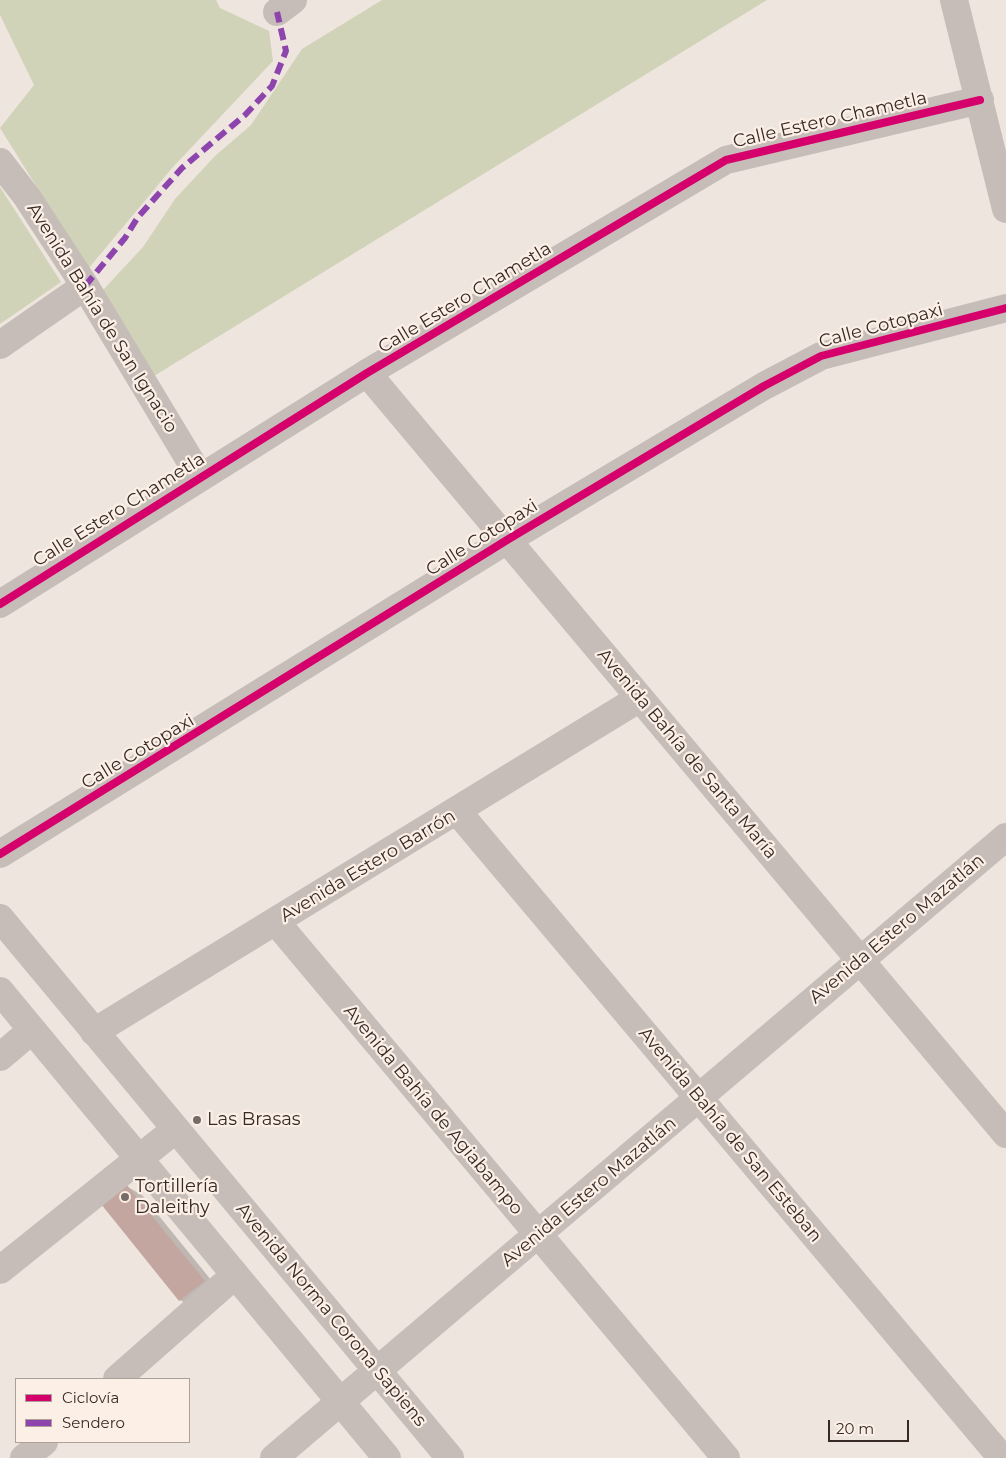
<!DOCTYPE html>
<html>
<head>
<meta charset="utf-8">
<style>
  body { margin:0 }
  #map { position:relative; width:1006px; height:1458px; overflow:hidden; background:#eee5df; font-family:Montserrat,sans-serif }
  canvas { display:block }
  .legend { position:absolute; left:15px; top:1378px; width:175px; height:65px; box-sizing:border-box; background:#fbefe6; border:1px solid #ada099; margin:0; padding:6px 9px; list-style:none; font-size:15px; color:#372a26 }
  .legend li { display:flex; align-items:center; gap:10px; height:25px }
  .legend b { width:25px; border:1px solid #ada099 }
  .scale { position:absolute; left:828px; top:1420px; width:81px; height:22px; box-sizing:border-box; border:2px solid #372a26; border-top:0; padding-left:6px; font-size:15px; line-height:18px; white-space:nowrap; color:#372a26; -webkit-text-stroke:4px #fbefe6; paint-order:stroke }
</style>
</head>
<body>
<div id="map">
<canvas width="1006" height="1458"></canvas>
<ul class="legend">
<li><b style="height:6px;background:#d6006c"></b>Ciclovía</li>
<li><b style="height:6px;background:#8e44ad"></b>Sendero</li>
</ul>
<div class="scale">20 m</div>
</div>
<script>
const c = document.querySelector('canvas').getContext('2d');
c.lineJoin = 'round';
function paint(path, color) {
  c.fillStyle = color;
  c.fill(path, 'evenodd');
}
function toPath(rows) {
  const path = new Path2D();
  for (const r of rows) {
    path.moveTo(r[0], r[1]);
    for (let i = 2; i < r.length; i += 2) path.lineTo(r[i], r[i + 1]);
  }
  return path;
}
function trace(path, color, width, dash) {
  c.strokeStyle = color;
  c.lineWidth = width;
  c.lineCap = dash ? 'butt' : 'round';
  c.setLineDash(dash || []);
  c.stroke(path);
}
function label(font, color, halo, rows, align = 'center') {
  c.font = font + ' Montserrat,sans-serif';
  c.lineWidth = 4.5;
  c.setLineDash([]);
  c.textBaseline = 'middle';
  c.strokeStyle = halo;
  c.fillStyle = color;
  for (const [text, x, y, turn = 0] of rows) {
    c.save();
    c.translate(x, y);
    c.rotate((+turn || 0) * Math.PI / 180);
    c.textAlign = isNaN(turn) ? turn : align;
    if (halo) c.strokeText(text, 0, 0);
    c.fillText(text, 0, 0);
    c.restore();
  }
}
paint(toPath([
  [0,0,216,0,220,8,269,31,273,61,173,167,88,269,0,128,34,85,0,15],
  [382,0,767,0,154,376,103,290,143,247,175,199,215,156,251,125,302,49],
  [0,187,61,282,0,324]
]), '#d1d3b8');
paint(toPath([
  [126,1186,142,1195,220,1291,196,1309,180,1300]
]), '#0003');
paint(toPath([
  [126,1184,205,1281,179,1301,101,1204]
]), '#c3a69f');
trace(toPath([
  [954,0,1006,209],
  [277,12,293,0],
  [0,162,27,197,85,286,200,477],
  [0,345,85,286],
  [367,373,1006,1134],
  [0,604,367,373,726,160,980,100],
  [457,811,1002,1458],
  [0,854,507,540,764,386,821,356,1006,308],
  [0,918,450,1458],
  [276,922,726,1458],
  [0,991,387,1458],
  [94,1032,640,698],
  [0,1057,32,1030],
  [0,1270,176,1129],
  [117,1379,235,1275],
  [24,1458,44,1442],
  [274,1458,1006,837]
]), '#c7bdb8', 28);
trace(toPath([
  [85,286,125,238,138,217,182,168,245,115,272,86,286,51,277,12]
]), '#8e44ad', 6, [12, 6]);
trace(toPath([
  [0,604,367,373,726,160,980,100],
  [0,854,507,540,764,386,821,356,1006,308]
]), '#d6006c', 8);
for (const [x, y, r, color] of [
  [197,1120,5,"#776b67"],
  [125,1197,5,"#776b67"]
]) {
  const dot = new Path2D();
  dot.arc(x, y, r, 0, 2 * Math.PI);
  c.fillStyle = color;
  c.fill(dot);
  trace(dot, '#fbefe6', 2);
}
label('18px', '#372a26', '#fbefe6', [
  ["Calle Estero Chametla",830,120,-13],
  ["Calle Estero Chametla",465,298,-31],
  ["Avenida Bahía de San Ignacio",102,318,58],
  ["Calle Cotopaxi",881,326,-15],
  ["Calle Estero Chametla",119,510,-32],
  ["Calle Cotopaxi",482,538,-32],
  ["Calle Cotopaxi",138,752,-31],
  ["Avenida Bahía de Santa María",687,754,50],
  ["Avenida Estero Barrón",368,866,-31],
  ["Avenida Estero Mazatlán",897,929,-40],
  ["Avenida Bahía de Agiabampo",433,1110,50],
  ["Avenida Bahía de San Esteban",730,1135,50],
  ["Avenida Estero Mazatlán",589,1192,-40],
  ["Avenida Norma Corona Sapiens",331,1315,50]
]);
label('18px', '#372a26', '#fbefe6', [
  ["Las Brasas",207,1120],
  ["Tortillería",135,1187],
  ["Daleithy",135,1208]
], 'left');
</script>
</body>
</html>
